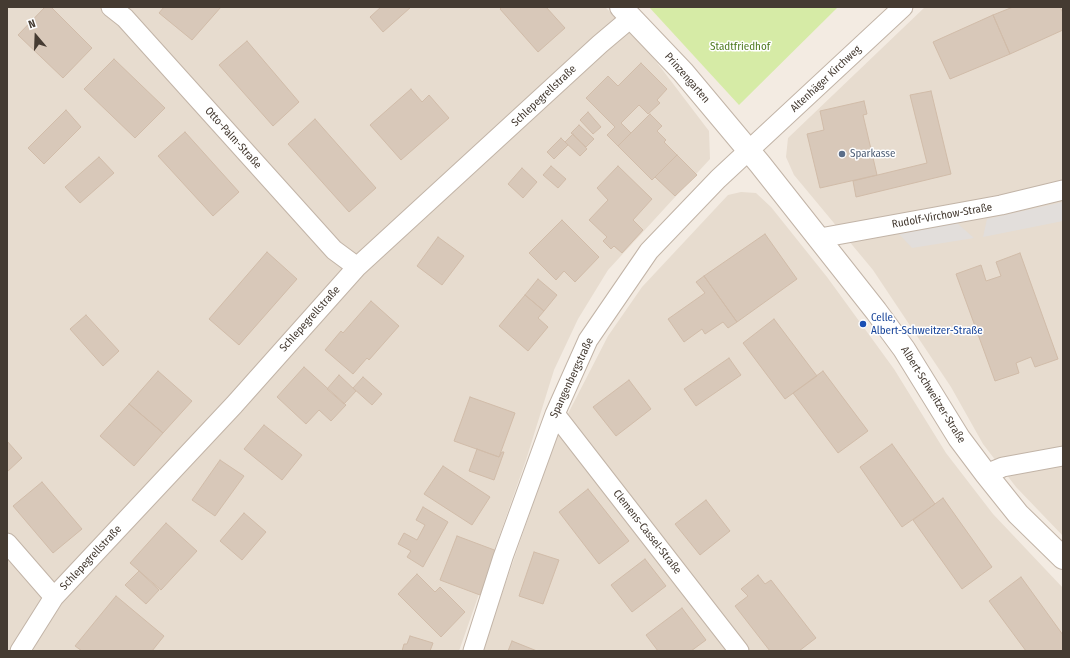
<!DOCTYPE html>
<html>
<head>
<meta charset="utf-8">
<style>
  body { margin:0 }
  #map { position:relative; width:1070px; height:658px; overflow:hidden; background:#f3ebe2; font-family:"Fira Sans Condensed",sans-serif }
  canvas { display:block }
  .frame { position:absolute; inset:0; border:8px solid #453b32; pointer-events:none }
  .north { position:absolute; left:16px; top:16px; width:40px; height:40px; -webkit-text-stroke:3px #fff; paint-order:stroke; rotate:341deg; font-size:11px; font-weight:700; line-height:16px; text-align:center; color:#453b32 }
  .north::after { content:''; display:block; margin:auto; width:14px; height:18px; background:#453b32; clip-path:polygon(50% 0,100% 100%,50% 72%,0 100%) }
</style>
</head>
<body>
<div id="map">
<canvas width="1070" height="658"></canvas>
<div class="frame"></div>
<div class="north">N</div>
</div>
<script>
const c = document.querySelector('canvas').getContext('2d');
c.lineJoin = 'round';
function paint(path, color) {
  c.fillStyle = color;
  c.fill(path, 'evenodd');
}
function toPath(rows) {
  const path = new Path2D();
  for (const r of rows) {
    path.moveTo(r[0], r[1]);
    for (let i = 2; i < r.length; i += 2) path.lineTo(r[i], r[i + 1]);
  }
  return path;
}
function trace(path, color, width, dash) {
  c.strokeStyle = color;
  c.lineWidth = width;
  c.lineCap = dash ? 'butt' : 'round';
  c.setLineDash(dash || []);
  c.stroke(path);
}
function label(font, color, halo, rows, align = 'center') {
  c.font = font + ' "Fira Sans Condensed",sans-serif';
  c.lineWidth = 3;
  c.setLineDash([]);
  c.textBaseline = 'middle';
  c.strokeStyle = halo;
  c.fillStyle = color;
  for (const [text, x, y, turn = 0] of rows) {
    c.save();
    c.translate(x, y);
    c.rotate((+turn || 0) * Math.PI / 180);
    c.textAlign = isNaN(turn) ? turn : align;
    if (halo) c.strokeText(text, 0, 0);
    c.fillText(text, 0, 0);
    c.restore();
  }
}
paint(toPath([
  [7,7,605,7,639,39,709,131,710,159,608,270,578,319,554,370,526,460,459,651,7,651],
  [925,7,1063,7,1063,536,1016,487,983,444,951,387,873,270,794,175,786,157,788,138],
  [741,192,756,193,771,207,827,277,894,369,946,453,993,514,1063,588,1063,651,482,651,557,435,608,336,642,287,728,195]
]), '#e7dccf');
paint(toPath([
  [649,7,838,7,739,105]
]), '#d6eba6');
paint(toPath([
  [1063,202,1063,221,983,237,987,219],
  [957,223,974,238,912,248,899,234]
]), '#e2dedb');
const building = toPath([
  [45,7,51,7,92,48,63,78,18,35,45,7],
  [164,7,221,7,192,40,159,13,164,7],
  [381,7,411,7,383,32,370,17,381,7],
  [502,7,546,7,565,28,538,52,500,9,502,7],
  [1013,7,1060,7,1063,13,1063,30,1010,54,993,15,1013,7],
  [993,15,1010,54,950,79,933,42,993,15],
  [247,41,299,102,273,126,219,65,247,41],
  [114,59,165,108,135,138,84,89,114,59],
  [641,63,667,89,657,100,660,103,648,114,639,105,621,123,631,133,618,146,607,135,615,127,586,98,608,76,618,86,641,63],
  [411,89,422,102,429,95,449,118,401,160,370,125,411,89],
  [931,91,951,174,856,197,853,181,927,163,910,95,931,91],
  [864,101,867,114,863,115,877,175,820,188,807,134,824,130,820,111,864,101],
  [66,110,81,127,44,164,28,148,66,110],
  [588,112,601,127,593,134,580,120,588,112],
  [650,114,662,126,657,131,666,140,664,142,677,155,652,180,618,146,650,114],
  [315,119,376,188,349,212,288,144,315,119],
  [579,125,594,139,586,147,571,133,579,125],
  [185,132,239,192,213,216,158,156,185,132],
  [573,134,587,149,580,156,565,142,573,134],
  [561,138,568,145,554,159,547,152,561,138],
  [677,155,697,175,675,196,655,177,677,155],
  [99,157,114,173,80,203,65,187,99,157],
  [551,166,566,179,558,188,543,175,551,166],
  [618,166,652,199,633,220,643,230,622,253,614,246,611,249,603,241,607,237,589,220,608,200,597,188,618,166],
  [522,168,537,182,523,198,508,184,522,168],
  [562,220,599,257,575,282,564,271,556,280,529,253,562,220],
  [765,234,797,279,737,322,704,276,765,234],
  [438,237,464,256,442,285,417,266,438,237],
  [267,252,297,279,239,345,209,319,267,252],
  [1020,253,1058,359,1035,367,1031,357,1016,363,1019,373,995,381,956,274,981,265,986,281,1001,276,996,262,1020,253],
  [704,276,737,322,728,328,723,322,705,334,702,329,684,342,668,319,705,293,696,282,704,276],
  [538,279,557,295,544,311,525,295,538,279],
  [525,295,544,311,538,318,548,327,528,351,499,326,525,295],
  [371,301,399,326,369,360,367,358,353,374,325,350,341,331,343,333,371,301],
  [86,315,119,351,103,366,70,329,86,315],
  [774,319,817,376,785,399,743,343,774,319],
  [729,358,741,375,696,406,684,389,729,358],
  [304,367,346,405,331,421,319,410,306,424,277,397,304,367],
  [158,371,192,401,163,433,129,404,158,371],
  [823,371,868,431,838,453,793,393,823,371],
  [339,375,356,391,344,404,327,389,339,375],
  [363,377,382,394,372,405,353,388,363,377],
  [629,380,651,409,616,436,593,407,629,380],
  [470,397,515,413,499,457,454,441,470,397],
  [129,404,163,433,134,466,100,436,129,404],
  [264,425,302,455,282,480,244,449,264,425],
  [7,441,22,458,7,472,7,441],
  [892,444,935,504,902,527,860,467,892,444],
  [477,449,499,457,502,452,504,452,494,480,469,471,477,449],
  [220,460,244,476,215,516,192,500,220,460],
  [443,466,490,497,472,525,424,494,443,466],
  [42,482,82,529,53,553,13,506,42,482],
  [588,489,629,541,599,564,559,512,588,489],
  [943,498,992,567,962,589,913,520,943,498],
  [706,500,730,531,700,555,675,524,706,500],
  [423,507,448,522,423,567,407,557,411,551,398,544,404,533,417,540,425,525,416,520,423,507],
  [244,513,266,532,242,560,220,541,244,513],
  [166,523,197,551,161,590,130,563,166,523],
  [457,536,497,551,480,595,440,580,457,536],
  [534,552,559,560,543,604,519,596,534,552],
  [645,559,666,586,632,612,611,585,645,559],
  [139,571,159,590,146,604,125,585,139,571],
  [417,574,435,592,440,587,465,612,441,637,398,594,417,574],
  [758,575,765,584,771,580,816,638,799,651,770,651,735,606,748,596,741,589,758,575],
  [1021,577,1063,635,1063,650,1061,651,1026,651,989,601,1021,577],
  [116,596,164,636,152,651,82,651,75,646,116,596],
  [682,608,706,640,691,651,658,651,646,635,682,608],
  [410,636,433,643,430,651,402,651,404,644,407,644,410,636],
  [512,641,537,651,508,651,512,641]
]);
paint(building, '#d8c8b9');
trace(building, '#d1bca9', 1);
const minor = toPath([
  [111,7,125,18,334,250,357,267],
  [820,238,1001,205,1063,190],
  [555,414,739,651],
  [986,474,1003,467,1063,456],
  [7,543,54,597],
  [20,651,54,597,234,405,357,267,600,44,632,17],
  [473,651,503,557,555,414,588,340,649,251,718,179,903,7]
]);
const tertiary = toPath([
  [621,7,683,72,760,164,876,311,904,349,959,438,986,474,1018,514,1063,558]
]);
trace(minor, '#c2b4a7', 21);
trace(tertiary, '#c2b4a7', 24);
trace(minor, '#fff', 19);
trace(tertiary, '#fff', 22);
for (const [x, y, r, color] of [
  [842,154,4,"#5c6f8a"],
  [863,324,4,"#1a4fb4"]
]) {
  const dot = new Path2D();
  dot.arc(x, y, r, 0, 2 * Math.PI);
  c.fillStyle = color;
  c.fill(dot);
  trace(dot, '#fff', 1.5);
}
label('11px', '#4f7b21', '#fff', [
  ["Stadtfriedhof",740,47]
]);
label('11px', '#453b32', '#fff', [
  ["Prinzengarten",687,78,49],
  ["Altenhäger Kirchweg",826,79,-43],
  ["Schlepegrellstraße",544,96,-43],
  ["Otto-Palm-Straße",233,138,48],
  ["Rudolf-Virchow-Straße",942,216,-10],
  ["Schlepegrellstraße",310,319,-48],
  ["Spangenbergstraße",572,378,-65],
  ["Albert-Schweitzer-Straße",933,395,58],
  ["Clemens-Cassel-Straße",647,532,52],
  ["Schlepegrellstraße",91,558,-47]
]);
label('11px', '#4e5e75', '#fff', [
  ["Sparkasse",850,154]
], 'left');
label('11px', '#164399', '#fff', [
  ["Celle,",871,318],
  ["Albert-Schweitzer-Straße",871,331]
], 'left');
</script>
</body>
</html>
